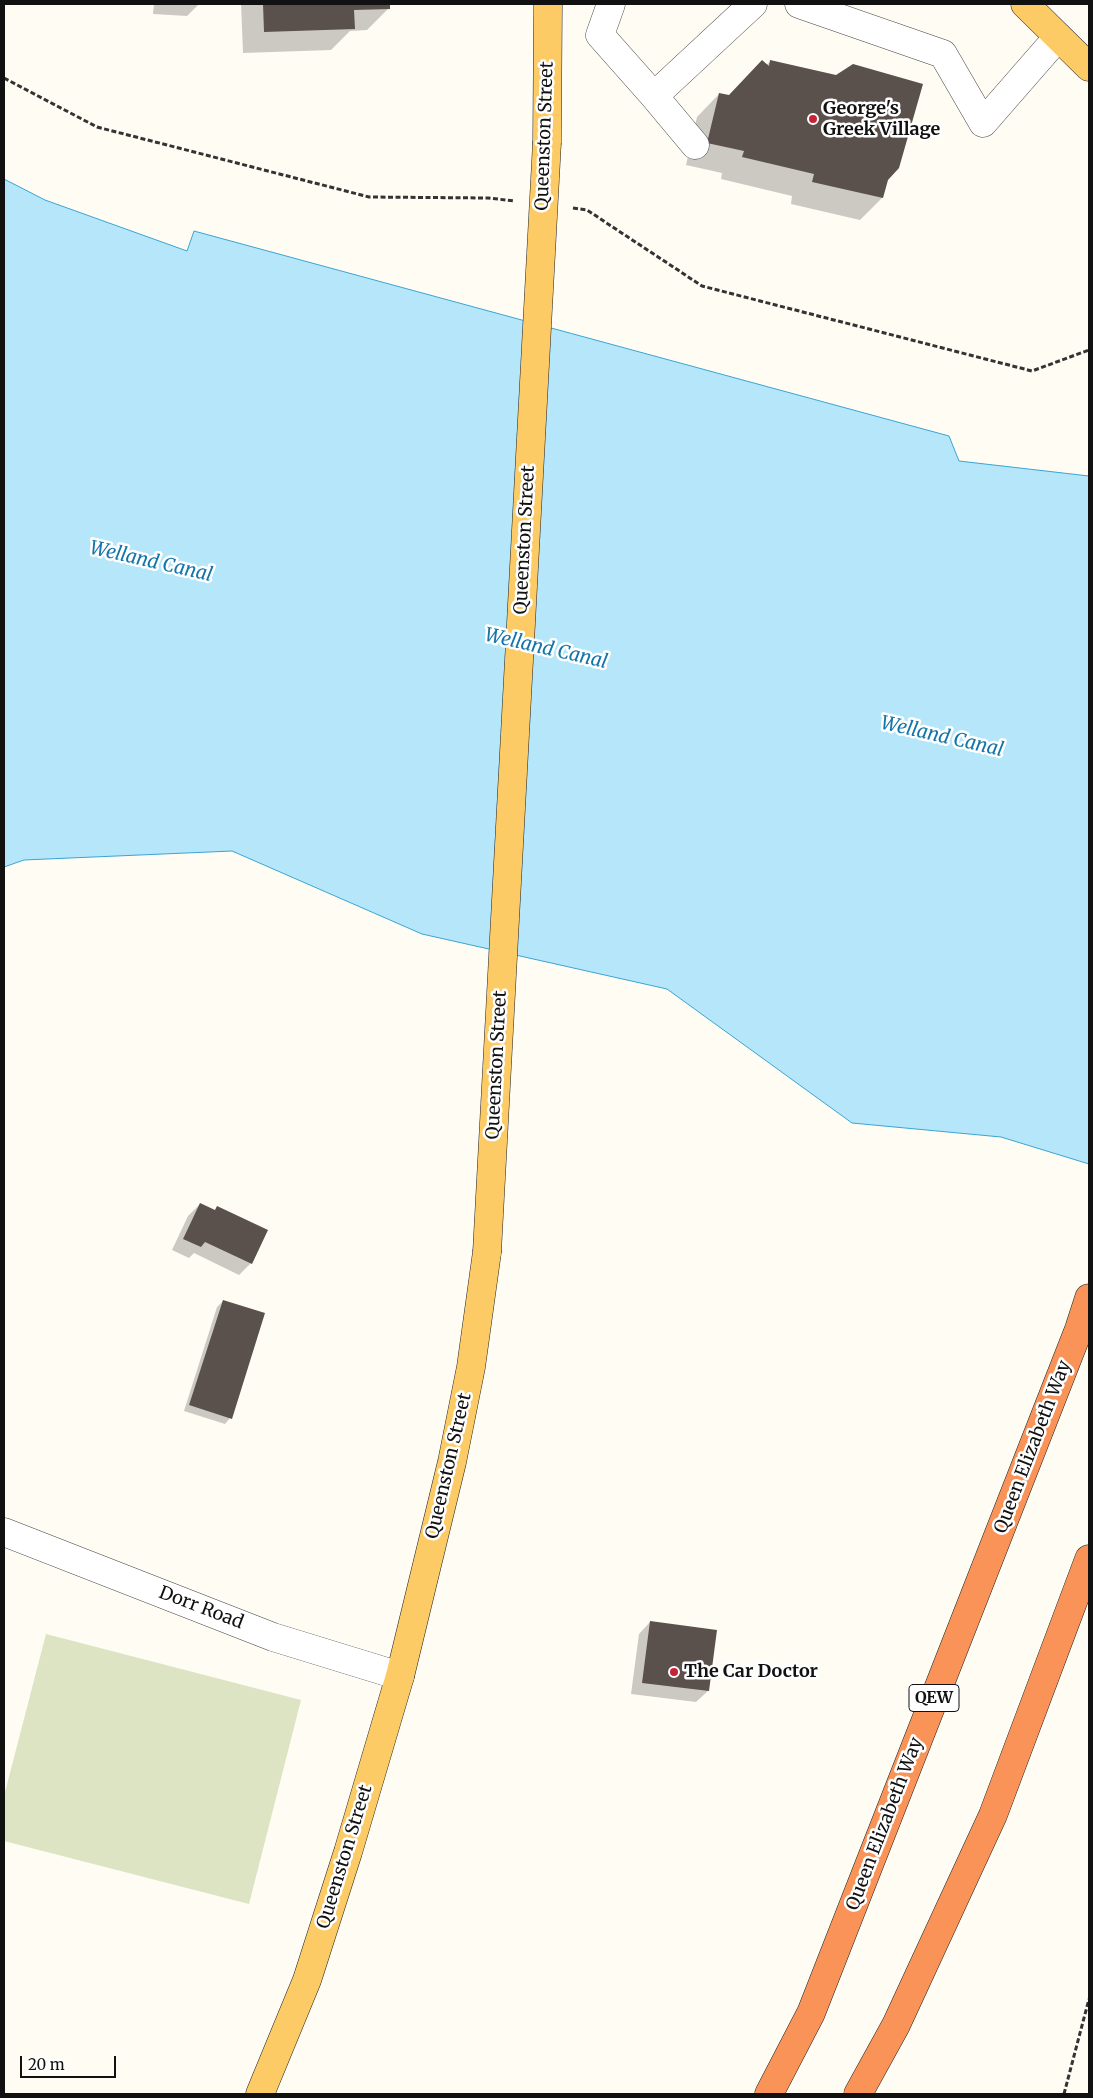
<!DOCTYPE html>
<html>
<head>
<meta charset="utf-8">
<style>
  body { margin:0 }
  #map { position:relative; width:1093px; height:2098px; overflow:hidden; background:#fffcf4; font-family:Merriweather,serif }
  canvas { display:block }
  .frame { position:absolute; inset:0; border:5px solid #111; pointer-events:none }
  .scale { position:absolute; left:20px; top:2056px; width:96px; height:22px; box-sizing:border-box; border:2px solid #111; border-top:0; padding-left:6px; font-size:15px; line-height:18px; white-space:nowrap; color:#111; -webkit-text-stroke:4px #fff; paint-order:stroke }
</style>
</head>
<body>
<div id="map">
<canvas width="1093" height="2098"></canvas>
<div class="frame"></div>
<div class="scale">20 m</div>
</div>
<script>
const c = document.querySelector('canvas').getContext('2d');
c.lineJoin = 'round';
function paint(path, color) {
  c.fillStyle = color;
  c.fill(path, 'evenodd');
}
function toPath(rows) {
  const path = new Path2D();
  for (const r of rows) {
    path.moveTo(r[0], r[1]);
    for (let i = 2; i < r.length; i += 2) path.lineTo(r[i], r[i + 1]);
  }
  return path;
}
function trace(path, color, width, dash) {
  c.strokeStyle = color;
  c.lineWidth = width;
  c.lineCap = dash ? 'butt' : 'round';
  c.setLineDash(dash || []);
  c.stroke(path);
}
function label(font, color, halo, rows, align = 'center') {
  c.font = font + ' Merriweather,serif';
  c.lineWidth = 5;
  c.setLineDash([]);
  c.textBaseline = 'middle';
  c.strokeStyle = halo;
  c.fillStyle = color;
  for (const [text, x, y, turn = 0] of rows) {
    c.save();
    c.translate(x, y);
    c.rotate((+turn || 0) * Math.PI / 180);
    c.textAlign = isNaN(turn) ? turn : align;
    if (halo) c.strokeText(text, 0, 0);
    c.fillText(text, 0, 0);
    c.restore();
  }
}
paint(toPath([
  [46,1634,301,1700,249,1904,4,1841,4,1796]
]), '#dce4c3');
const water = toPath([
  [4,179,45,200,187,251,194,231,949,436,959,461,1089,476,1089,1164,1001,1137,852,1123,667,989,422,934,232,851,24,860,4,867,4,179]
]);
paint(water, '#b6e6f9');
trace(water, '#3aa4d3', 1);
paint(toPath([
  [154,4,199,4,187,16,153,14],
  [241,4,389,4,389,8,367,30,350,31,331,50,243,53],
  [771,61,887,180,882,198,860,220,791,204,792,196,721,179,722,173,686,165,697,117,719,94,728,96],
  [200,1204,251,1263,239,1275,194,1253,189,1258,172,1250,188,1216],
  [223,1301,230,1418,225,1424,184,1411,217,1307],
  [650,1622,708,1691,696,1702,631,1694,639,1634]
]), '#0003');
paint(toPath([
  [263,4,390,4,390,9,354,10,355,29,264,32],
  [762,60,769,66,770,60,836,75,853,64,923,84,899,168,888,180,883,198,812,182,814,174,742,157,744,151,707,143,719,93,729,95],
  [200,1203,215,1210,217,1206,268,1230,252,1264,205,1242,201,1247,183,1239],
  [223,1300,265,1313,232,1419,189,1405],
  [650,1621,717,1630,709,1691,642,1683]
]), '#5a504c');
const minor = toPath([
  [611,4,600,35,654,96],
  [799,4,943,54,983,123,1058,37],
  [695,145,654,96,753,4],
  [4,1532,273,1637,400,1676]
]);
const major = toPath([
  [1025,4,1089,67],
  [547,142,548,4],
  [260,2094,307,1980,348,1852,400,1676,452,1462,471,1367,487,1252]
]);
const highway = toPath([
  [769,2094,811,2013,1079,1329,1089,1298],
  [858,2094,896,2025,993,1815,1089,1559]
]);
trace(minor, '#444', 29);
trace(major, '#222', 29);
trace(highway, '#222', 29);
trace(toPath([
  [4,78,97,127,369,197,488,198,515,201],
  [573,208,587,210,702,286,1032,371,1089,350],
  [1064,2094,1089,1999]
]), '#333', 3, [5, 2.5]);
trace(minor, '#fff', 28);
trace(major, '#fdcb66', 28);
trace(highway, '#fa9358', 28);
const majorBridge = toPath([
  [487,1252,547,142]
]);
trace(majorBridge, '#222', 29, []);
trace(majorBridge, '#fdcb66', 28);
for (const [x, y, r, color] of [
  [813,119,5,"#c82138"],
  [674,1672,5,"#c82138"]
]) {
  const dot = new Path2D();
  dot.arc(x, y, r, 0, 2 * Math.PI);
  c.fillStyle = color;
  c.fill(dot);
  trace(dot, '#fff', 2);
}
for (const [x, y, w] of [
  [934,1698,50]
]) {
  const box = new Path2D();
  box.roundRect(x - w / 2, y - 13.5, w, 27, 4);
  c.fillStyle = '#fff';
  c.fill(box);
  trace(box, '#111', 1);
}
label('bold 16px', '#111', null, [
  ["QEW",934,1698]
]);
label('bold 18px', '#111', '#fff', [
  ["George's",823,109],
  ["Greek Village",823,130],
  ["The Car Doctor",684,1672]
], 'left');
label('18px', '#111', '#fff', [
  ["Queenston Street",545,136,-88],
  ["Queenston Street",525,540,-87],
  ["Queenston Street",497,1065,-87],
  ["Queen Elizabeth Way",1033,1447,-69],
  ["Queenston Street",449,1466,-77],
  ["Dorr Road",201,1608,21],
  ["Queen Elizabeth Way",885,1824,-69],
  ["Queenston Street",345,1857,-73]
]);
label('italic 19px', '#1375aa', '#fff', [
  ["Welland Canal",151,562,13],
  ["Welland Canal",546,649,13],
  ["Welland Canal",942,737,13]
]);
</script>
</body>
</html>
